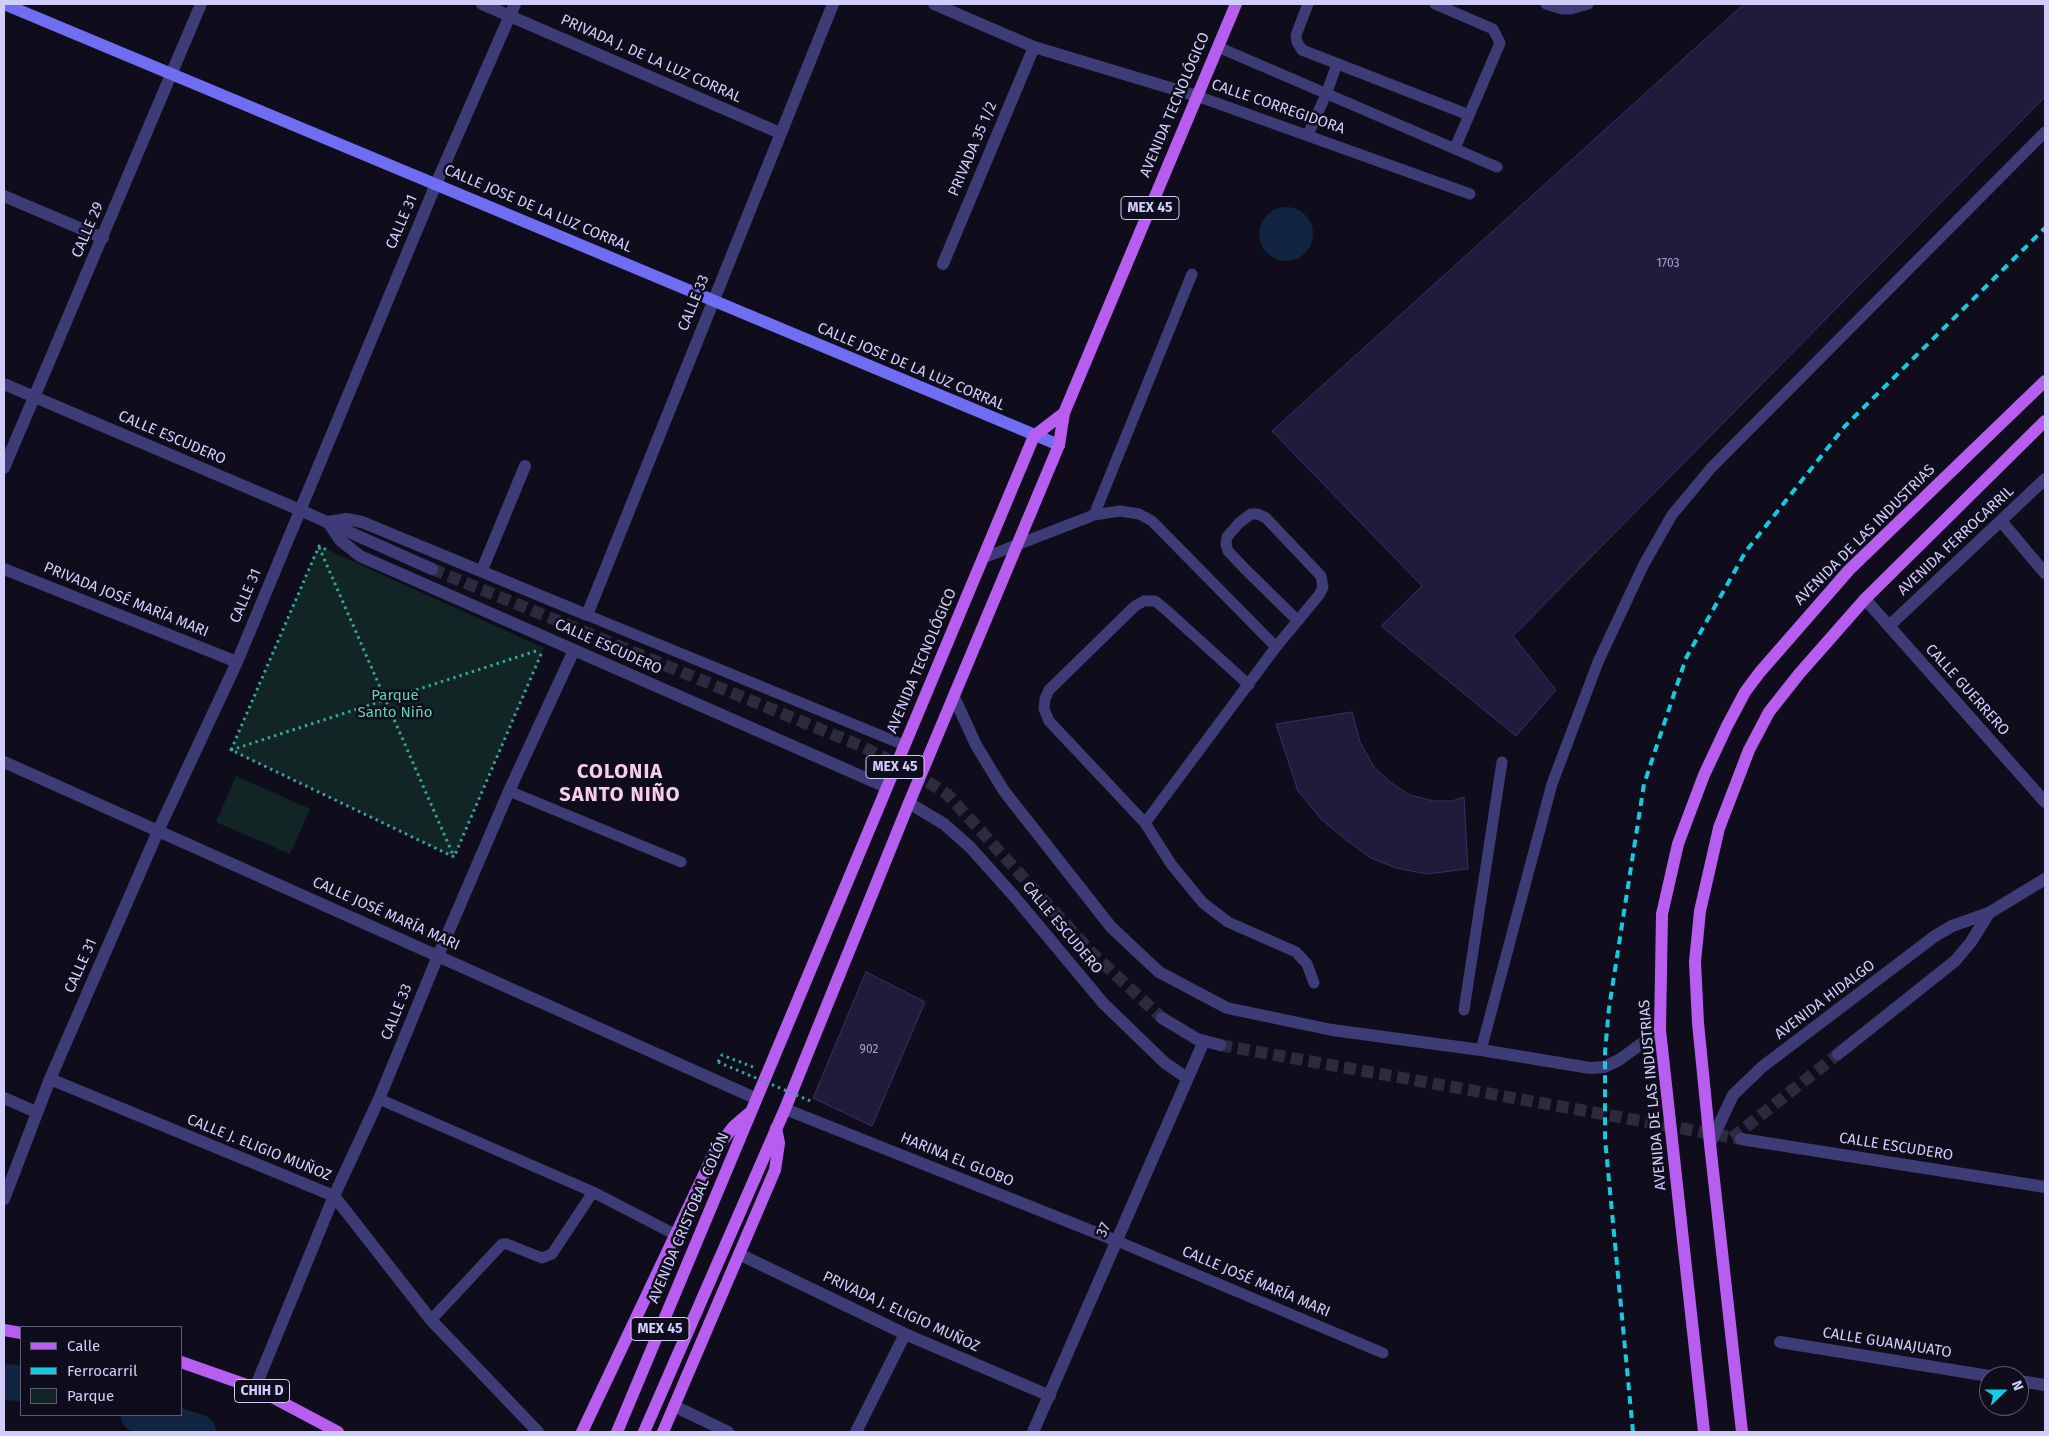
<!DOCTYPE html>
<html>
<head>
<meta charset="utf-8">
<style>
  body { margin:0 }
  #map { position:relative; width:2049px; height:1436px; overflow:hidden; background:#0f0d1c; font-family:"Fira Sans",sans-serif }
  canvas { display:block }
  .frame { position:absolute; inset:0; border:5px solid #d1cdfa; pointer-events:none }
  .legend { position:absolute; left:20px; top:1326px; width:162px; height:90px; box-sizing:border-box; background:#0f0d1c; border:1px solid #5d5a75; margin:0; padding:6px 9px; list-style:none; font-size:15px; color:#d1cdfa }
  .legend li { display:flex; align-items:center; gap:10px; height:25px }
  .legend b { width:25px; border:1px solid #5d5a75 }
  .north { position:absolute; left:1979px; top:1366px; width:50px; height:50px; box-sizing:border-box; background:#0f0d1c; border:1px solid #5d5a75; border-radius:50%; rotate:68deg; font-size:14px; font-weight:700; line-height:20px; text-align:center; color:#d1cdfa }
  .north::after { content:''; display:block; margin:auto; width:18px; height:22px; background:#15ccde; clip-path:polygon(50% 0,100% 100%,50% 72%,0 100%) }
</style>
</head>
<body>
<div id="map">
<canvas width="2049" height="1436"></canvas>
<div class="frame"></div>
<ul class="legend">
<li><b style="height:6px;background:#b75ef0"></b>Calle</li>
<li><b style="height:6px;background:#15ccde"></b>Ferrocarril</li>
<li><b style="height:14px;background:#112524"></b>Parque</li>
</ul>
<div class="north">N</div>
</div>
<script>
const c = document.querySelector('canvas').getContext('2d');
c.lineJoin = 'round';
function paint(path, color) {
  c.fillStyle = color;
  c.fill(path, 'evenodd');
}
function toPath(rows) {
  const path = new Path2D();
  for (const r of rows) {
    if (r.length === 3) {
      path.moveTo(r[0] + r[2], r[1]);
      path.arc(r[0], r[1], r[2], 0, 2 * Math.PI);
      continue;
    }
    path.moveTo(r[0], r[1]);
    for (let i = 2; i < r.length; i += 2) path.lineTo(r[i], r[i + 1]);
  }
  return path;
}
function trace(path, color, width, dash) {
  c.strokeStyle = color;
  c.lineWidth = width;
  c.lineCap = dash ? 'butt' : 'round';
  c.setLineDash(dash || []);
  c.stroke(path);
}
function label(font, color, halo, rows, align = 'center') {
  c.font = font + ' "Fira Sans",sans-serif';
  c.lineWidth = 5;
  c.setLineDash([]);
  c.textBaseline = 'middle';
  c.strokeStyle = halo;
  c.fillStyle = color;
  for (const [text, x, y, turn = 0] of rows) {
    c.save();
    c.translate(x, y);
    c.rotate((+turn || 0) * Math.PI / 180);
    c.textAlign = isNaN(turn) ? turn : align;
    if (halo) c.strokeText(text, 0, 0);
    c.fillText(text, 0, 0);
    c.restore();
  }
}
paint(toPath([
  [319,546,544,648,454,857,231,750],
  [236,776,310,809,290,854,216,822]
]), '#112524');
paint(toPath([
  [1286,234,27]
]), '#122540');
trace(toPath([
  [4,1382,21,1383],
  [139,1415,198,1432]
]), '#122540', 36);
const building = toPath([
  [1744,4,2045,4,2045,97,1513,636,1556,690,1516,736,1381,626,1422,586,1272,431,1744,4],
  [1352,712,1360,742,1374,767,1390,782,1410,795,1434,801,1452,801,1464,797,1468,869,1427,874,1396,868,1371,858,1346,840,1321,819,1298,791,1276,724,1352,712],
  [866,972,925,1002,872,1126,813,1098,866,972]
]);
paint(building, '#211b3b');
trace(building, '#392f65', 1);
trace(toPath([
  [432,569,861,746,909,770,947,794,1092,953,1162,1018],
  [1220,1045,1741,1139],
  [1732,1138,1838,1054]
]), '#2c2a3d', 12, [12, 6]);
trace(toPath([
  [319,547,454,857],
  [536,651,231,750,454,857,542,652],
  [231,750,319,546,327,550],
  [718,1062,722,1055,753,1067]
]), '#38a39b', 3, [2.5, 4]);
trace(toPath([
  [1308,4,1296,35,1297,42,1302,50,1469,115],
  [1435,4,1493,29,1500,43,1455,148],
  [1546,4,1562,9,1571,9,1588,4],
  [1218,47,1497,167],
  [1197,96,1470,194],
  [1308,135,1327,92,1337,64],
  [1094,515,1192,274],
  [983,558,1094,515,1120,511,1139,514,1152,521,1276,647,1319,595,1323,587,1321,576,1266,518,1258,514,1251,514,1239,523,1227,537,1226,544,1228,551,1245,569,1298,621],
  [587,615,904,745],
  [1276,647,1145,823,1171,864,1203,903,1228,922,1296,952,1307,964,1314,983],
  [509,791,681,862],
  [1145,823,1049,721,1044,709,1045,699,1049,690,1135,606,1144,601,1155,601,1165,609,1249,685],
  [1464,1010,1502,762],
  [1481,1050,1552,784,1598,662,1644,564,1672,515,1711,468,2045,132],
  [379,1099,593,1192,676,1235],
  [1117,1241,1383,1353],
  [431,1320,502,1244,507,1244,542,1258,552,1254,593,1192]
]), '#3e3c76', 11);
trace(toPath([
  [482,4,780,133],
  [833,4,587,615,362,522,346,519,328,522,340,540,360,556,886,787],
  [934,4,1034,47,1197,96],
  [4,196,103,238],
  [943,264,1034,47],
  [4,468,201,4],
  [2001,521,2045,573],
  [4,569,237,662],
  [482,570,525,466],
  [1865,599,2045,802],
  [1889,626,2045,479],
  [954,697,976,745,1004,791,1111,927,1159,972,1227,1008,1332,1030,1481,1050,1590,1068,1604,1067,1619,1060,1660,1030],
  [4,762,755,1098],
  [909,803,944,824,970,847,1013,895,1103,1003,1165,1063,1187,1078],
  [50,1079,334,1196,431,1320,538,1432],
  [4,1098,36,1112],
  [785,1109,1117,1241],
  [4,1199,50,1079,159,829,237,662,436,184,515,4],
  [739,1254,905,1334,1050,1396],
  [1780,1342,1989,1376],
  [2019,1381,2045,1385],
  [255,1388,334,1196,379,1099,438,956,509,791,574,650],
  [674,1406,728,1432],
  [856,1432,905,1334],
  [1033,1432,1204,1041]
]), '#3e3c76', 12);
trace(toPath([
  [4,384,300,510,432,569],
  [1162,1018,1197,1039,1220,1045],
  [1838,1054,1955,961,1971,942,1989,913],
  [1741,1139,2045,1187],
  [1710,1144,1733,1095,1762,1067,1935,936,1952,926,1989,913,2045,879]
]), '#3e3c76', 12);
trace(toPath([
  [4,4,1059,445]
]), '#6f6df1', 12);
trace(toPath([
  [4,1330,21,1333],
  [181,1362,255,1388,338,1432],
  [582,1432,716,1149,734,1126,748,1114],
  [617,1432,1034,436,1064,413],
  [644,1432,785,1109,909,803,1059,445,1064,413,1236,4],
  [663,1432,775,1170,779,1143,776,1128],
  [1704,1432,1660,1030,1662,914,1678,844,1704,775,1727,726,1745,692,1760,672,1849,570,2045,381],
  [1742,1432,1710,1144,1698,1023,1695,962,1700,911,1719,828,1749,750,1769,712,1799,674,1865,599,2045,421]
]), '#b75ef0', 12);
trace(toPath([
  [1633,1432,1605,1139,1605,1052,1609,1008,1644,784,1686,658,1746,551,1845,426,2045,228]
]), '#15ccde', 4, [8, 6]);
trace(toPath([
  [718,1062,813,1102]
]), '#38a39b', 3, [2.5, 4]);
label('12px', '#a5a0ca', null, [
  ["1703",1668,264],
  ["902",869,1050]
]);
for (const [x, y, w] of [
  [1150,208,58],
  [895,767,58],
  [660,1329,58],
  [262,1391,55]
]) {
  const box = new Path2D();
  box.roundRect(x - w / 2, y - 11.5, w, 23, 4);
  c.fillStyle = '#0f0d1c';
  c.fill(box);
  trace(box, '#d1cdfa', 1);
}
label('bold 14px', '#d1cdfa', null, [
  ["MEX 45",1150,208],
  ["MEX 45",895,767],
  ["MEX 45",660,1329],
  ["CHIH D",262,1391]
]);
label('15px', '#d1cdfa', '#0f0d1c', [
  ["PRIVADA J. DE LA LUZ CORRAL",651,59,24],
  ["AVENIDA TECNOLÓGICO",1175,105,-67],
  ["CALLE CORREGIDORA",1278,107,19],
  ["PRIVADA 35 1/2",973,149,-67],
  ["CALLE JOSE DE LA LUZ CORRAL",538,209,23],
  ["CALLE 31",402,222,-67],
  ["CALLE 29",88,230,-67],
  ["CALLE 33",694,303,-68],
  ["CALLE JOSE DE LA LUZ CORRAL",911,367,23],
  ["CALLE ESCUDERO",172,438,23],
  ["AVENIDA DE LAS INDUSTRIAS",1865,535,-45],
  ["AVENIDA FERROCARRIL",1956,541,-43],
  ["CALLE 31",246,596,-67],
  ["PRIVADA JOSÉ MARÍA MARI",126,600,22],
  ["CALLE ESCUDERO",608,647,24],
  ["AVENIDA TECNOLÓGICO",922,661,-67],
  ["CALLE GUERRERO",1967,690,48],
  ["CALLE JOSÉ MARÍA MARI",386,914,24],
  ["CALLE ESCUDERO",1062,928,50],
  ["CALLE 31",81,966,-66],
  ["AVENIDA HIDALGO",1825,1000,-37],
  ["CALLE 33",397,1012,-68],
  ["AVENIDA DE LAS INDUSTRIAS",1653,1095,-95],
  ["CALLE ESCUDERO",1896,1147,9],
  ["CALLE J. ELIGIO MUÑOZ",259,1148,22],
  ["HARINA EL GLOBO",957,1160,22],
  ["AVENIDA CRISTOBAL COLÓN",689,1218,-67],
  ["37",1104,1230,-67],
  ["CALLE JOSÉ MARÍA MARI",1256,1282,23],
  ["PRIVADA J. ELIGIO MUÑOZ",901,1312,25],
  ["CALLE GUANAJUATO",1887,1343,9]
]);
label('15px', '#61d2b4', '#0f0d1c', [
  ["Parque",395,696],
  ["Santo Niño",395,713]
]);
c.letterSpacing = '1px';
label('bold 20px', '#faceeb', '#0f0d1c', [
  ["COLONIA",620,772],
  ["SANTO NIÑO",620,795]
]);
c.letterSpacing = '0px';
</script>
</body>
</html>
